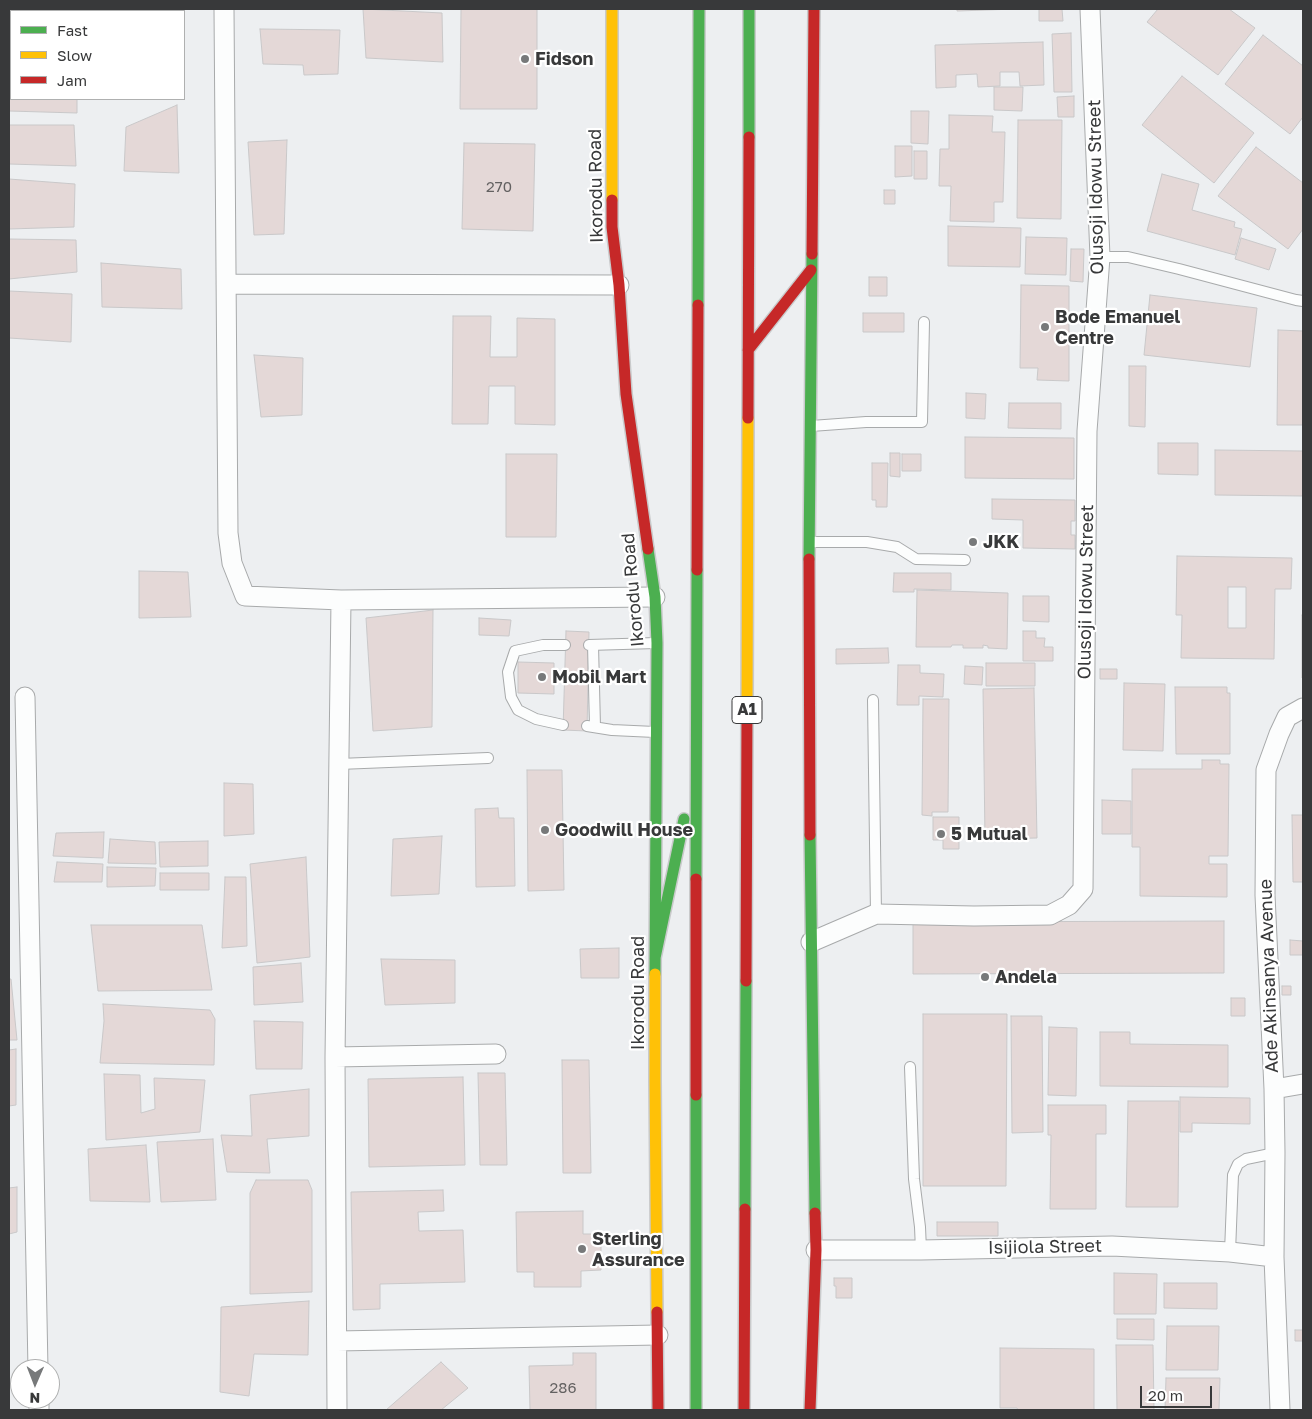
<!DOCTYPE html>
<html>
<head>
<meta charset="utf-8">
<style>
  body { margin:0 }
  #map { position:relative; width:1312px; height:1419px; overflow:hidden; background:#edeff1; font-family:"Golos Text",sans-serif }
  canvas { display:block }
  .frame { position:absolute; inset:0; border:10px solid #38393a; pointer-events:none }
  .legend { position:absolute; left:10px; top:10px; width:175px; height:90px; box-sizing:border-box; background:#fff; border:1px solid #afb0b0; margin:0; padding:6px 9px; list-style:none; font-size:15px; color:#38393a }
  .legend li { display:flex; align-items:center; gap:10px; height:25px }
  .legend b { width:25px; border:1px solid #afb0b0 }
  .north { position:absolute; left:10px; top:1359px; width:50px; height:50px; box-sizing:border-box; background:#fff; border:1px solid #afb0b0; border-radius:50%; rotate:181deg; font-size:14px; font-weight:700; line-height:20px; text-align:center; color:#38393a }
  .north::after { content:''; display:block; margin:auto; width:18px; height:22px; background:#77797a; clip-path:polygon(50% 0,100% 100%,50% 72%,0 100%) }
  .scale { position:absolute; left:1140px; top:1386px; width:72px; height:22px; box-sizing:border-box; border:2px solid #38393a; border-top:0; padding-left:6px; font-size:15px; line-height:18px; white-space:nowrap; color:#38393a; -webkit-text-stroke:4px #fff; paint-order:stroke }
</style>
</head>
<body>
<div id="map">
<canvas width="1312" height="1419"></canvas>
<div class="frame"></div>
<ul class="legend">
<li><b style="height:6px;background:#4caf50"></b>Fast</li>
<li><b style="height:6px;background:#ffc107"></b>Slow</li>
<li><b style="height:6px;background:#c62828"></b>Jam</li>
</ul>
<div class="north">N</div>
<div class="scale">20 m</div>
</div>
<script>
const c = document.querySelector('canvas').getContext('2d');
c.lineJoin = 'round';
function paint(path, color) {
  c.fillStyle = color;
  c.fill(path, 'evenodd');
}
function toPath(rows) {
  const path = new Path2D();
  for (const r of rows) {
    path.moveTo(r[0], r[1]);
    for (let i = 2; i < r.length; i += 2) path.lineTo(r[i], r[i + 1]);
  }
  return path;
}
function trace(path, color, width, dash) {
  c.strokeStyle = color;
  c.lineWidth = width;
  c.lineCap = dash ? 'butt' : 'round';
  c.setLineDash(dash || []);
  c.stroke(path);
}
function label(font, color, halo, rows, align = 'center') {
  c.font = font + ' "Golos Text",sans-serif';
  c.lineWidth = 4.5;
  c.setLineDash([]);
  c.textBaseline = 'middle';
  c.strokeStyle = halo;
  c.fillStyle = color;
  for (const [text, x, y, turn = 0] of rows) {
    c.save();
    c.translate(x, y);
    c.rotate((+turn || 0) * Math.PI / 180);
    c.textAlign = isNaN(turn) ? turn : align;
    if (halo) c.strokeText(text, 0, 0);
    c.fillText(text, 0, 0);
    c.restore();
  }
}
const building = toPath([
  [363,9,442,13,443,62,366,58,363,9],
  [461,9,537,9,537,109,460,109,461,9],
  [957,9,1016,9,957,11,957,9],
  [1039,9,1062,9,1063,21,1039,21,1039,9],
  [1158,9,1229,9,1255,28,1218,75,1147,22,1158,9],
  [260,29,340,30,338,74,304,75,303,65,263,64,260,29],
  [1071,33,1072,92,1054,92,1052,34,1071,33],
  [1263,35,1303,66,1303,117,1290,134,1225,84,1263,35],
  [1043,42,1044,85,1020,86,1019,72,1000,72,1000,86,978,87,977,74,956,75,956,87,936,88,935,45,1043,42],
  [9,67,11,67,11,99,77,99,77,113,9,111,9,67],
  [1182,76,1254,133,1214,183,1142,125,1182,76],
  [994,87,1023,87,1022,111,994,110,994,87],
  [1074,96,1074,117,1058,117,1057,97,1074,96],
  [177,105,179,173,124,171,126,127,177,105],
  [911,111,929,111,928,144,911,143,911,111],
  [949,115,993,116,992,132,1005,132,1003,202,994,202,994,222,950,221,951,186,939,186,940,149,949,149,949,115],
  [1018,120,1062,120,1061,219,1017,218,1018,120],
  [9,125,74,125,76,166,9,164,9,125],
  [287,140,284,234,254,235,248,142,287,140],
  [464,143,535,144,533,231,462,229,464,143],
  [895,146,912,146,912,176,895,177,895,146],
  [1256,147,1303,183,1303,229,1288,249,1218,196,1256,147],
  [914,151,927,151,927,179,914,179,914,151],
  [1162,174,1199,184,1192,210,1235,222,1234,227,1242,229,1235,255,1147,231,1162,174],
  [9,179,75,184,74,227,9,229,9,179],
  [884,190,895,190,895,204,884,204,884,190],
  [948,226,1021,228,1020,267,948,266,948,226],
  [1026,237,1067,238,1066,275,1025,274,1026,237],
  [1241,238,1276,249,1269,270,1235,259,1241,238],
  [9,239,76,240,77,272,9,279,9,239],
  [1071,249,1084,249,1083,282,1070,281,1071,249],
  [101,263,181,269,182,309,102,307,101,263],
  [869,277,887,277,887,296,869,296,869,277],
  [1021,285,1069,286,1069,381,1037,380,1038,368,1020,368,1021,285],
  [9,291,72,294,71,342,9,338,9,291],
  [1150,295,1257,308,1250,367,1144,355,1150,295],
  [863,313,904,313,904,332,863,332,863,313],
  [453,316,491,316,490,357,517,357,517,318,555,319,555,425,515,424,515,386,489,386,488,424,452,424,453,316],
  [1278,330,1303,331,1303,425,1277,425,1278,330],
  [254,355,303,358,302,415,261,417,254,355],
  [1129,366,1146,366,1145,427,1129,426,1129,366],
  [966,393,986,394,985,419,966,418,966,393],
  [1009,403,1061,403,1061,429,1008,428,1009,403],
  [965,437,1074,438,1074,479,965,478,965,437],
  [1158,443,1198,443,1198,475,1158,474,1158,443],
  [1215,450,1303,451,1303,496,1215,495,1215,450],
  [890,453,900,453,900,477,890,476,890,453],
  [506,454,557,454,556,537,506,537,506,454],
  [902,454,921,454,921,471,902,471,902,454],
  [872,463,888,463,887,507,876,507,876,500,872,500,872,463],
  [992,499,1075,500,1075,521,1071,521,1071,535,1075,535,1075,549,1023,548,1023,520,992,519,992,499],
  [1177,556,1292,558,1291,589,1275,589,1274,659,1181,658,1182,615,1176,615,1177,556],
  [1228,587,1246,587,1246,628,1228,628,1228,587],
  [139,571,188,572,191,617,139,618,139,571],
  [894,573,951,573,951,590,914,589,914,592,893,592,894,573],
  [917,590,1008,593,1007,649,988,648,988,646,983,645,983,648,963,648,963,645,952,645,951,647,916,647,917,590],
  [1023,596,1049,596,1049,622,1023,621,1023,596],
  [433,610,432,727,373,731,366,618,433,610],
  [1302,615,1303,615,1303,678,1302,678,1302,615],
  [479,618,511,620,509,636,479,635,479,618],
  [566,631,589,632,587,731,563,730,566,631],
  [1023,631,1036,631,1036,638,1045,638,1044,647,1053,647,1053,661,1023,661,1023,631],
  [888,648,889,663,836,664,836,649,888,648],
  [518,662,554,663,554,694,518,693,518,662],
  [986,663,1035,663,1035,686,986,686,986,663],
  [898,665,920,665,920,673,944,674,943,697,919,696,919,705,897,705,898,665],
  [965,666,983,667,982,685,964,684,965,666],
  [1100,669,1117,669,1117,679,1100,679,1100,669],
  [1124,683,1165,684,1163,751,1123,750,1124,683],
  [1175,687,1227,687,1227,693,1230,693,1230,754,1176,754,1175,687],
  [1034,688,1037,838,985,839,983,689,1034,688],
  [923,699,949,699,948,812,932,812,932,816,922,815,923,699],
  [1202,760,1220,760,1220,764,1229,764,1228,856,1209,856,1209,864,1227,864,1227,897,1140,896,1140,847,1132,847,1132,769,1202,769,1202,760],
  [527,770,562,770,564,890,528,891,527,770],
  [224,783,253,784,254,834,224,836,224,783],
  [1102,800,1131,801,1131,834,1102,834,1102,800],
  [498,808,499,818,514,818,515,886,476,887,475,809,498,808],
  [1292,815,1303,815,1303,882,1293,882,1292,815],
  [933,817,959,817,959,849,943,849,943,840,933,840,933,817],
  [104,832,103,858,53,856,56,833,104,832],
  [442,836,439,894,391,896,393,839,442,836],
  [110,839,155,842,156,864,108,863,110,839],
  [208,841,208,866,160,867,159,842,208,841],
  [306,857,310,957,257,963,250,864,306,857],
  [57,862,103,864,102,882,54,882,57,862],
  [107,867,156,868,155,886,107,887,107,867],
  [160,873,209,873,209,890,160,890,160,873],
  [225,877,246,877,247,946,222,948,225,877],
  [1224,921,1224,973,913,974,913,922,1224,921],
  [91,925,202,925,212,990,98,991,91,925],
  [1290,940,1303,941,1303,955,1290,955,1290,940],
  [619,948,619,978,581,978,580,949,619,948],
  [381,959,455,960,455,1003,385,1005,381,959],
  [301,963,303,1002,254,1005,253,967,301,963],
  [9,979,11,979,17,1040,9,1040,9,979],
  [1282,986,1291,986,1291,995,1282,995,1282,986],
  [1231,998,1245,998,1245,1016,1231,1016,1231,998],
  [103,1004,210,1010,215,1019,214,1065,100,1063,104,1021,103,1004],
  [923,1014,1007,1014,1006,1186,923,1186,923,1014],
  [1011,1016,1042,1016,1043,1132,1012,1133,1011,1016],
  [254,1021,303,1022,302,1069,256,1069,254,1021],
  [1049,1027,1077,1028,1076,1096,1048,1095,1049,1027],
  [1100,1032,1130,1032,1130,1044,1228,1045,1228,1087,1100,1086,1100,1032],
  [16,1049,16,1105,9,1106,9,1050,16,1049],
  [562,1060,589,1060,591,1173,563,1173,562,1060],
  [478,1073,505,1073,507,1165,480,1165,478,1073],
  [104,1074,140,1075,141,1113,155,1109,154,1078,205,1080,200,1132,106,1140,104,1074],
  [463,1077,465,1165,369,1167,368,1079,463,1077],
  [309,1089,309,1136,267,1139,270,1173,227,1172,221,1135,252,1136,250,1095,309,1089],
  [1180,1097,1250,1098,1250,1124,1192,1123,1192,1132,1180,1132,1180,1097],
  [1128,1101,1179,1101,1178,1207,1126,1207,1128,1101],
  [1048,1105,1106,1105,1106,1134,1096,1134,1096,1209,1050,1209,1051,1135,1048,1135,1048,1105],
  [213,1139,216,1200,161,1202,157,1142,213,1139],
  [146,1145,150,1202,90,1201,88,1149,146,1145],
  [256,1180,308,1180,312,1190,312,1292,250,1294,250,1193,256,1180],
  [17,1187,17,1232,9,1234,9,1188,17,1187],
  [443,1190,444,1211,418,1212,419,1231,463,1230,465,1282,380,1284,380,1309,353,1310,351,1192,443,1190],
  [583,1211,583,1234,601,1234,601,1270,581,1271,581,1287,534,1287,534,1272,517,1272,516,1212,583,1211],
  [937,1222,998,1222,998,1236,937,1236,937,1222],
  [1114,1273,1157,1274,1156,1314,1114,1314,1114,1273],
  [834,1278,852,1278,852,1298,836,1298,836,1286,834,1286,834,1278],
  [1164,1283,1217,1283,1217,1309,1164,1308,1164,1283],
  [309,1301,308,1355,254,1354,249,1396,220,1392,221,1307,309,1301],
  [1117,1319,1154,1319,1154,1340,1117,1339,1117,1319],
  [1167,1326,1219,1326,1218,1370,1166,1370,1167,1326],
  [1295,1330,1303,1330,1303,1341,1295,1341,1295,1330],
  [1116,1345,1153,1345,1154,1410,1117,1410,1116,1345],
  [1000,1348,1094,1349,1094,1410,1018,1410,1017,1408,1000,1408,1000,1348],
  [573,1353,596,1353,596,1410,530,1410,529,1366,573,1365,573,1353],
  [441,1362,468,1388,441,1410,386,1410,441,1362],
  [1166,1378,1220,1378,1219,1410,1165,1410,1166,1378]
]);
paint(building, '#e4d8d7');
trace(building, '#c9c8c9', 1);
const lane = toPath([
  [1100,257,1128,257,1179,269,1296,300,1303,301],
  [811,426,866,422,922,422,924,322],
  [810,542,867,542,897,547,916,559,965,560],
  [589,645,656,643],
  [593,645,595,727],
  [873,700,876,914],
  [563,725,536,719,518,710,511,697,508,672,515,651,543,645,565,645],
  [587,726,612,730,655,732],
  [339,764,488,758],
  [910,1067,914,1179,920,1227,921,1250],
  [1230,1252,1233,1175,1238,1164,1246,1159,1275,1153]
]);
const street = toPath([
  [224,9,228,533,232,563,245,596,341,600,655,597],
  [226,284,619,285],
  [25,697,38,1369],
  [811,942,876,914,974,916,1050,915,1069,905,1083,889,1087,431,1100,257,1090,9],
  [335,1057,496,1054],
  [1274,1089,1303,1084],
  [816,1250,921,1250,1112,1246,1230,1252,1274,1257],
  [337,1341,658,1335],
  [39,1399,39,1410],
  [337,1410,335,1057,341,600],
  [1280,1410,1274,1257,1275,1153,1274,1089,1265,895,1266,770,1279,734,1287,717,1303,708]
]);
const fast = toPath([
  [749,137,749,9],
  [698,305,699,9],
  [648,549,655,597,657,643,655,974],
  [809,559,812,254],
  [810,835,815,1213],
  [696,879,697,570],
  [655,958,684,819],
  [696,1095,696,1410],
  [745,1209,746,981]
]);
const slow = toPath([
  [612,9,612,200],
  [747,708,748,418],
  [655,974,655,1081,657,1312]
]);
const jam = toPath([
  [612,200,612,227,619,285,626,394,648,549],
  [812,254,814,9],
  [748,350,811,270],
  [748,418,749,137],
  [809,559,810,835],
  [697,570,698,305],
  [696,879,696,1095],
  [746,981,747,708],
  [657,1312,658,1410],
  [744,1410,745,1209],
  [810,1410,816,1250,815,1213]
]);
trace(lane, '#a8aaab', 12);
trace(street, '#a8aaab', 21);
trace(fast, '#c9cacb', 14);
trace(slow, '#c9cacb', 14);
trace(jam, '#c9cacb', 14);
trace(lane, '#fcfdfd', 10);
trace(street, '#fcfdfd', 19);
trace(fast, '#4caf50', 11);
trace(slow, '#ffc107', 11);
trace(jam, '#c62828', 11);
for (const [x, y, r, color] of [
  [525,59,5,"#77797a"],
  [1045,327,5,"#77797a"],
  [973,542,5,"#77797a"],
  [542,677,5,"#77797a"],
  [545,830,5,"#77797a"],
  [941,834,5,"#77797a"],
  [985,977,5,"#77797a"],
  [582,1249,5,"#77797a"]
]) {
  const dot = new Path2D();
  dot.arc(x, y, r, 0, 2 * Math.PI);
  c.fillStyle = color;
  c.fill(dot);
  trace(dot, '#fff', 2);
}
label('15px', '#636161', null, [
  ["270",499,187],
  ["286",563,1388]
]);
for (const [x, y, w] of [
  [747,710,30]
]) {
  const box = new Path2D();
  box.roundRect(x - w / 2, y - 13.5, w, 27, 4);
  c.fillStyle = '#fff';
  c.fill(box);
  trace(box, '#38393a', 1);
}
label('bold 16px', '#38393a', null, [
  ["A1",747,710]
]);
label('bold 18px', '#38393a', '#fff', [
  ["Fidson",535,59],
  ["Bode Emanuel",1055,317],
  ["Centre",1055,338],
  ["JKK",983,542],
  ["Mobil Mart",552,677],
  ["Goodwill House",555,830],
  ["5 Mutual",951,834],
  ["Andela",995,977],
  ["Sterling",592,1239],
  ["Assurance",592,1260]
], 'left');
label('18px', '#38393a', '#fff', [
  ["Ikorodu Road",596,186,-91],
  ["Olusoji Idowu Street",1096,187,-91],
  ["Ikorodu Road",633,590,-95],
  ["Olusoji Idowu Street",1086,592,-89],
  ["Ade Akinsanya Avenue",1269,976,-92],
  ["Ikorodu Road",638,993,-90],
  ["Isijiola Street",1045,1247,-1]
]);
</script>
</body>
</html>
